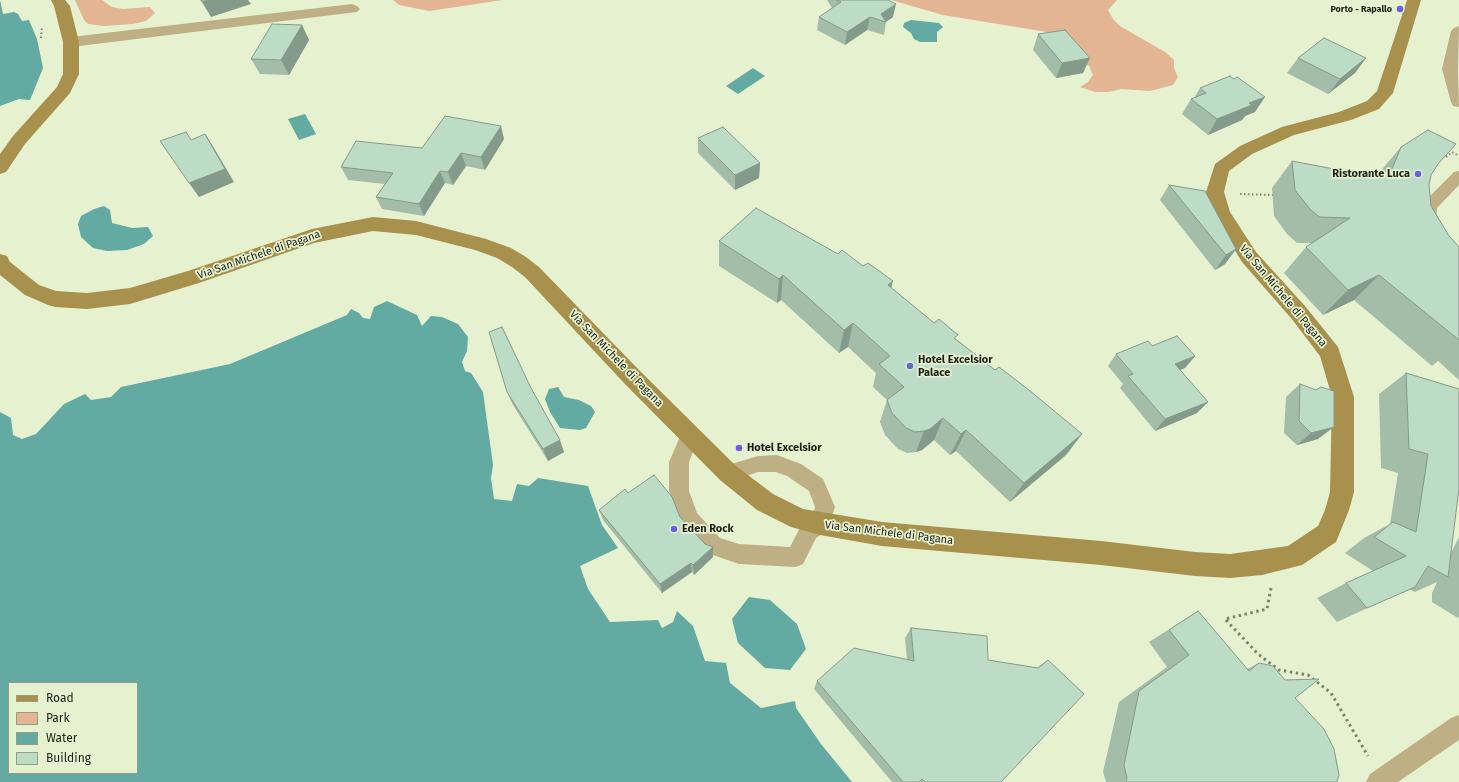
<!DOCTYPE html>
<html>
<head>
<meta charset="utf-8">
<style>
  body { margin:0 }
  #map { position:relative; width:1459px; height:782px; overflow:hidden; background:#e6f1d0; font-family:"Fira Sans",sans-serif }
  canvas { display:block }
  .legend { position:absolute; left:8px; top:682px; width:130px; height:92px; box-sizing:border-box; background:#e6f1d0; border:1px solid #959d85; margin:0; padding:5px 7px; list-style:none; font-size:12px; color:#1c2014 }
  .legend li { display:flex; align-items:center; gap:8px; height:20px }
  .legend b { width:20px; border:1px solid #959d85 }
</style>
</head>
<body>
<div id="map">
<canvas width="1459" height="782"></canvas>
<ul class="legend">
<li><b style="height:5px;background:#a8904d"></b>Road</li>
<li><b style="height:11px;background:#e3b593"></b>Park</li>
<li><b style="height:11px;background:#63aba2"></b>Water</li>
<li><b style="height:11px;background:#bddcc5"></b>Building</li>
</ul>
</div>
<script>
const c = document.querySelector('canvas').getContext('2d');
c.lineJoin = 'round';
function paint(path, color) {
  c.fillStyle = color;
  c.fill(path, 'evenodd');
}
function toPath(rows) {
  const path = new Path2D();
  for (const r of rows) {
    path.moveTo(r[0], r[1]);
    for (let i = 2; i < r.length; i += 2) path.lineTo(r[i], r[i + 1]);
  }
  return path;
}
function trace(path, color, width, dash) {
  c.strokeStyle = color;
  c.lineWidth = width;
  c.lineCap = dash ? 'butt' : 'round';
  c.setLineDash(dash || []);
  c.stroke(path);
}
function label(font, color, halo, rows, align = 'center') {
  c.font = font + ' "Fira Sans",sans-serif';
  c.lineWidth = 3.5;
  c.setLineDash([]);
  c.textBaseline = 'middle';
  c.strokeStyle = halo;
  c.fillStyle = color;
  for (const [text, x, y, turn = 0] of rows) {
    c.save();
    c.translate(x, y);
    c.rotate((+turn || 0) * Math.PI / 180);
    c.textAlign = isNaN(turn) ? turn : align;
    if (halo) c.strokeText(text, 0, 0);
    c.fillText(text, 0, 0);
    c.restore();
  }
}
paint(toPath([
  [75,0,102,0,112,7,123,9,150,7,155,13,146,21,133,24,104,26,88,24,84,20],
  [393,0,503,0,429,11,399,5],
  [891,0,1117,0,1108,10,1113,19,1120,26,1165,52,1174,60,1174,68,1178,77,1173,85,1150,91,1121,89,1109,92,1095,92,1080,87,1088,82,1093,75,1089,66,1080,59,1065,35,943,15]
]), '#e3b593');
paint(toPath([
  [0,0,3,14,14,12,18,14,22,21,29,20,37,39,43,68,30,100,19,99,0,106],
  [911,20,939,23,943,27,937,32,937,42,920,42,914,39,911,33,903,27,904,23],
  [753,68,765,76,738,94,726,86],
  [305,114,316,134,299,140,288,119],
  [104,206,110,210,112,223,132,228,148,227,153,236,144,244,127,250,107,251,93,248,81,237,78,224,81,216,94,209],
  [387,301,417,315,422,326,431,316,442,317,458,324,468,337,467,351,462,362,465,371,471,373,483,392,493,465,491,478,494,499,512,501,517,484,529,486,538,478,588,486,602,525,618,548,580,566,588,589,610,622,658,620,662,628,673,622,677,611,693,626,705,661,726,663,730,683,761,708,795,701,796,708,821,744,852,782,0,782,0,412,11,418,13,435,22,439,36,434,64,404,85,394,91,400,111,397,121,387,230,364,347,315,351,309,359,313,363,318,370,319,374,307],
  [9,683,137,683,137,773,9,773],
  [558,387,564,397,579,400,591,406,595,412,586,428,580,430,560,428,550,412,545,399,549,389],
  [749,597,770,600,797,624,806,649,790,670,765,668,738,643,732,619]
]), '#63aba2');
trace(toPath([
  [41,38,42,27],
  [1446,157,1452,152,1457,155],
  [1240,194,1275,195]
]), '#7d846e', 2, [1.5, 2.5]);
trace(toPath([
  [1271,588,1267,609,1225,619,1258,654,1279,670,1308,675,1331,693,1368,756]
]), '#7d846e', 3, [2.5, 3.5]);
paint(toPath([
  [1459,171,1459,185,1437,208,1436,226,1434,230,1428,232,1422,230,1420,226,1421,206,1424,202,1454,172,1459,171],
  [690,428,697,430,699,436,689,462,689,491,697,513,720,538,739,544,790,547,802,524,812,518,815,507,809,491,787,476,776,472,758,472,728,482,721,479,718,473,721,467,758,456,777,455,801,464,823,479,835,507,827,531,816,538,803,564,796,567,739,564,707,553,682,526,669,491,669,462,683,430,690,428],
  [1459,715,1459,740,1398,782,1366,782,1370,774,1451,718,1459,715]
]), '#bfaf84');
paint(toPath([
  [352,4,357,6,360,9,357,12,71,47,65,45,63,42,65,39,71,37,352,4],
  [1459,26,1458,69,1459,107,1453,106,1451,102,1442,69,1451,31,1454,28,1459,26]
]), '#bfaf84');
paint(toPath([
  [51,0,65,0,70,6,79,42,79,74,70,93,25,144,6,172,0,174,0,154,13,136,57,87,63,74,63,42,54,6,51,0],
  [1407,0,1421,0,1393,93,1379,109,1351,120,1294,135,1252,154,1229,171,1224,192,1230,212,1256,252,1305,306,1338,347,1354,397,1354,492,1349,510,1336,542,1302,565,1262,575,1230,578,1195,576,1101,565,882,546,820,535,791,527,757,510,720,480,624,383,525,277,512,267,497,258,475,250,416,235,373,231,314,243,199,283,130,304,87,309,55,307,48,305,25,295,0,275,0,254,7,256,10,262,39,285,56,291,87,293,130,288,188,271,312,229,373,217,416,221,486,239,511,248,526,257,539,267,640,371,736,466,773,494,803,509,882,522,1101,541,1195,552,1230,554,1288,546,1318,526,1325,510,1330,492,1332,397,1320,356,1291,318,1242,262,1212,213,1206,192,1215,164,1240,146,1282,127,1339,112,1367,101,1377,91,1407,0]
]), '#a8904d');
paint(toPath([
  [827,0,888,0,893,17,886,22,884,35,867,30,845,45,817,30,819,17,832,8],
  [302,25,309,40,289,75,260,74,251,59],
  [1038,34,1083,73,1056,78,1033,50],
  [1298,58,1366,58,1355,73,1328,94,1287,73],
  [1200,88,1255,112,1245,116,1242,120,1208,135,1182,114,1191,99,1194,98],
  [698,138,760,163,759,178,735,190,698,153],
  [504,139,485,170,466,166,453,185,445,183,424,216,382,209,376,197,385,184,348,180,341,167,422,148],
  [1401,147,1438,164,1431,175,1429,185,1431,206,1449,236,1459,247,1459,380,1438,361,1432,366,1354,300,1323,315,1284,273,1306,247,1312,243,1297,243,1287,234,1274,216,1272,188,1292,161,1376,177,1378,174],
  [1169,185,1236,249,1225,264,1215,270,1160,200],
  [719,241,891,288,934,323,956,339,995,370,1082,434,1066,455,1010,502,956,451,950,455,934,440,922,450,916,452,907,453,898,449,885,435,880,422,887,400,873,387,876,373,848,347,839,353,781,300,777,303,719,266],
  [1152,346,1195,356,1185,368,1180,370,1197,413,1155,431,1120,388,1123,384,1108,366,1116,354],
  [1406,373,1459,389,1450,555,1459,537,1459,617,1458,618,1432,602,1432,593,1437,582,1415,592,1409,589,1337,622,1317,598,1346,583,1373,571,1345,553,1364,538,1390,524,1398,473,1381,468,1379,394],
  [1300,384,1318,439,1297,445,1284,433,1286,397],
  [531,388,564,452,548,461,513,405,507,392],
  [628,493,680,517,713,557,694,575,692,572,662,593,603,520,599,510],
  [1198,611,1247,669,1259,663,1295,698,1337,782,1106,782,1103,772,1119,702,1167,667,1149,642],
  [911,628,988,660,1037,668,1048,660,1001,782,892,782,814,689,817,681,907,660,905,638]
]), '#a3bda9');
paint(toPath([
  [208,0,248,0,251,4,211,17,202,2],
  [896,4,893,17,886,22,881,14],
  [870,17,867,30,845,45,847,32],
  [302,25,309,40,289,75,281,60],
  [1090,58,1083,73,1056,78,1062,63],
  [1366,58,1355,73,1328,94,1340,79],
  [1265,97,1255,112,1245,116,1242,120,1208,135,1217,119,1249,103],
  [501,126,504,139,485,170,481,157],
  [205,134,214,148,234,182,199,197,189,183],
  [461,153,466,166,453,185,448,172],
  [760,163,759,178,735,190,735,175],
  [440,171,445,183,424,216,419,204],
  [1236,249,1225,264,1215,270,1226,255],
  [783,275,781,300,777,303,779,279],
  [1379,275,1354,300,1323,315,1348,290],
  [893,281,886,306,888,285],
  [853,323,848,347,839,353,844,330],
  [1195,356,1185,368,1165,376,1175,364],
  [1208,402,1197,413,1155,431,1165,419],
  [943,418,934,440,922,450,916,452,924,431],
  [1334,427,1318,439,1297,445,1311,433],
  [966,430,956,451,950,455,961,434],
  [1082,434,1066,455,1010,502,1024,483],
  [560,440,564,452,548,461,543,449],
  [713,547,713,557,694,575,693,565],
  [691,563,692,572,662,593,660,584]
]), '#849a8a');
const building = toPath([
  [201,0,208,0,202,2,201,0],
  [837,0,888,0,896,4,881,14,886,22,870,17,847,32,819,17,841,2,837,0],
  [272,24,302,25,281,60,251,59,272,24],
  [1065,30,1090,58,1062,63,1038,34,1065,30],
  [1324,38,1366,58,1340,79,1298,58,1324,38],
  [1230,76,1234,79,1237,77,1265,97,1249,103,1252,105,1217,119,1191,99,1206,93,1200,88,1230,76],
  [445,116,501,126,481,157,461,153,448,172,440,171,419,204,376,197,393,173,341,167,356,141,422,148,445,116],
  [723,127,760,163,735,175,698,138,723,127],
  [1428,130,1456,144,1438,164,1431,175,1429,185,1431,206,1449,236,1459,247,1459,340,1379,275,1348,290,1306,247,1350,218,1319,217,1309,208,1295,190,1292,161,1376,177,1392,169,1401,147,1428,130],
  [186,132,191,140,205,134,225,169,189,183,160,141,186,132],
  [1169,185,1205,191,1236,249,1226,255,1169,185],
  [756,208,838,254,842,250,863,266,868,263,893,281,888,285,934,323,939,319,958,335,954,338,995,370,999,367,1029,390,1082,434,1024,483,966,430,961,434,943,418,930,429,924,431,915,432,906,428,892,413,887,400,904,387,879,364,890,356,853,323,844,330,783,275,779,279,719,241,756,208],
  [502,327,531,388,560,440,543,449,507,392,489,332,502,327],
  [1177,336,1195,356,1175,364,1208,402,1165,419,1128,376,1133,374,1116,354,1148,341,1152,346,1177,336],
  [1406,373,1459,389,1459,488,1448,577,1428,566,1415,587,1367,608,1346,583,1406,556,1374,537,1393,522,1416,532,1428,454,1409,449,1406,373],
  [1300,384,1316,390,1321,387,1334,391,1334,427,1311,433,1299,421,1300,384],
  [654,475,672,497,680,517,705,544,713,547,693,565,691,563,660,584,599,510,625,489,628,493,654,475],
  [1198,611,1249,671,1259,663,1273,666,1285,680,1319,679,1295,698,1324,729,1334,749,1339,775,1337,782,1126,782,1127,778,1124,765,1139,691,1189,655,1169,630,1198,611],
  [911,628,987,636,988,660,1038,668,1048,660,1084,694,1001,782,925,782,922,779,919,782,903,782,817,681,854,648,914,661,911,628]
]);
paint(building, '#bddcc5');
trace(building, '#849a8a', 1);
for (const [x, y, r, color] of [
  [1400,9,4,"#6663dc"],
  [1418,174,4,"#6663dc"],
  [910,366,4,"#6663dc"],
  [739,448,4,"#6663dc"],
  [674,529,4,"#6663dc"]
]) {
  const dot = new Path2D();
  dot.arc(x, y, r, 0, 2 * Math.PI);
  c.fillStyle = color;
  c.fill(dot);
  trace(dot, '#e6f1d0', 1.5);
}
label('bold 9px', '#1c2014', '#e6f1d0', [
  ["Porto - Rapallo",1392,9]
], 'right');
label('bold 11px', '#1c2014', '#e6f1d0', [
  ["Ristorante Luca",1410,174,"right"],
  ["Hotel Excelsior",918,360],
  ["Palace",918,373],
  ["Hotel Excelsior",747,448],
  ["Eden Rock",682,529]
], 'left');
label('11px', '#1c2014', '#e6f1d0', [
  ["Via San Michele di Pagana",259,255,-19],
  ["Via San Michele di Pagana",1283,296,50],
  ["Via San Michele di Pagana",616,359,46],
  ["Via San Michele di Pagana",889,533,7]
]);
</script>
</body>
</html>
